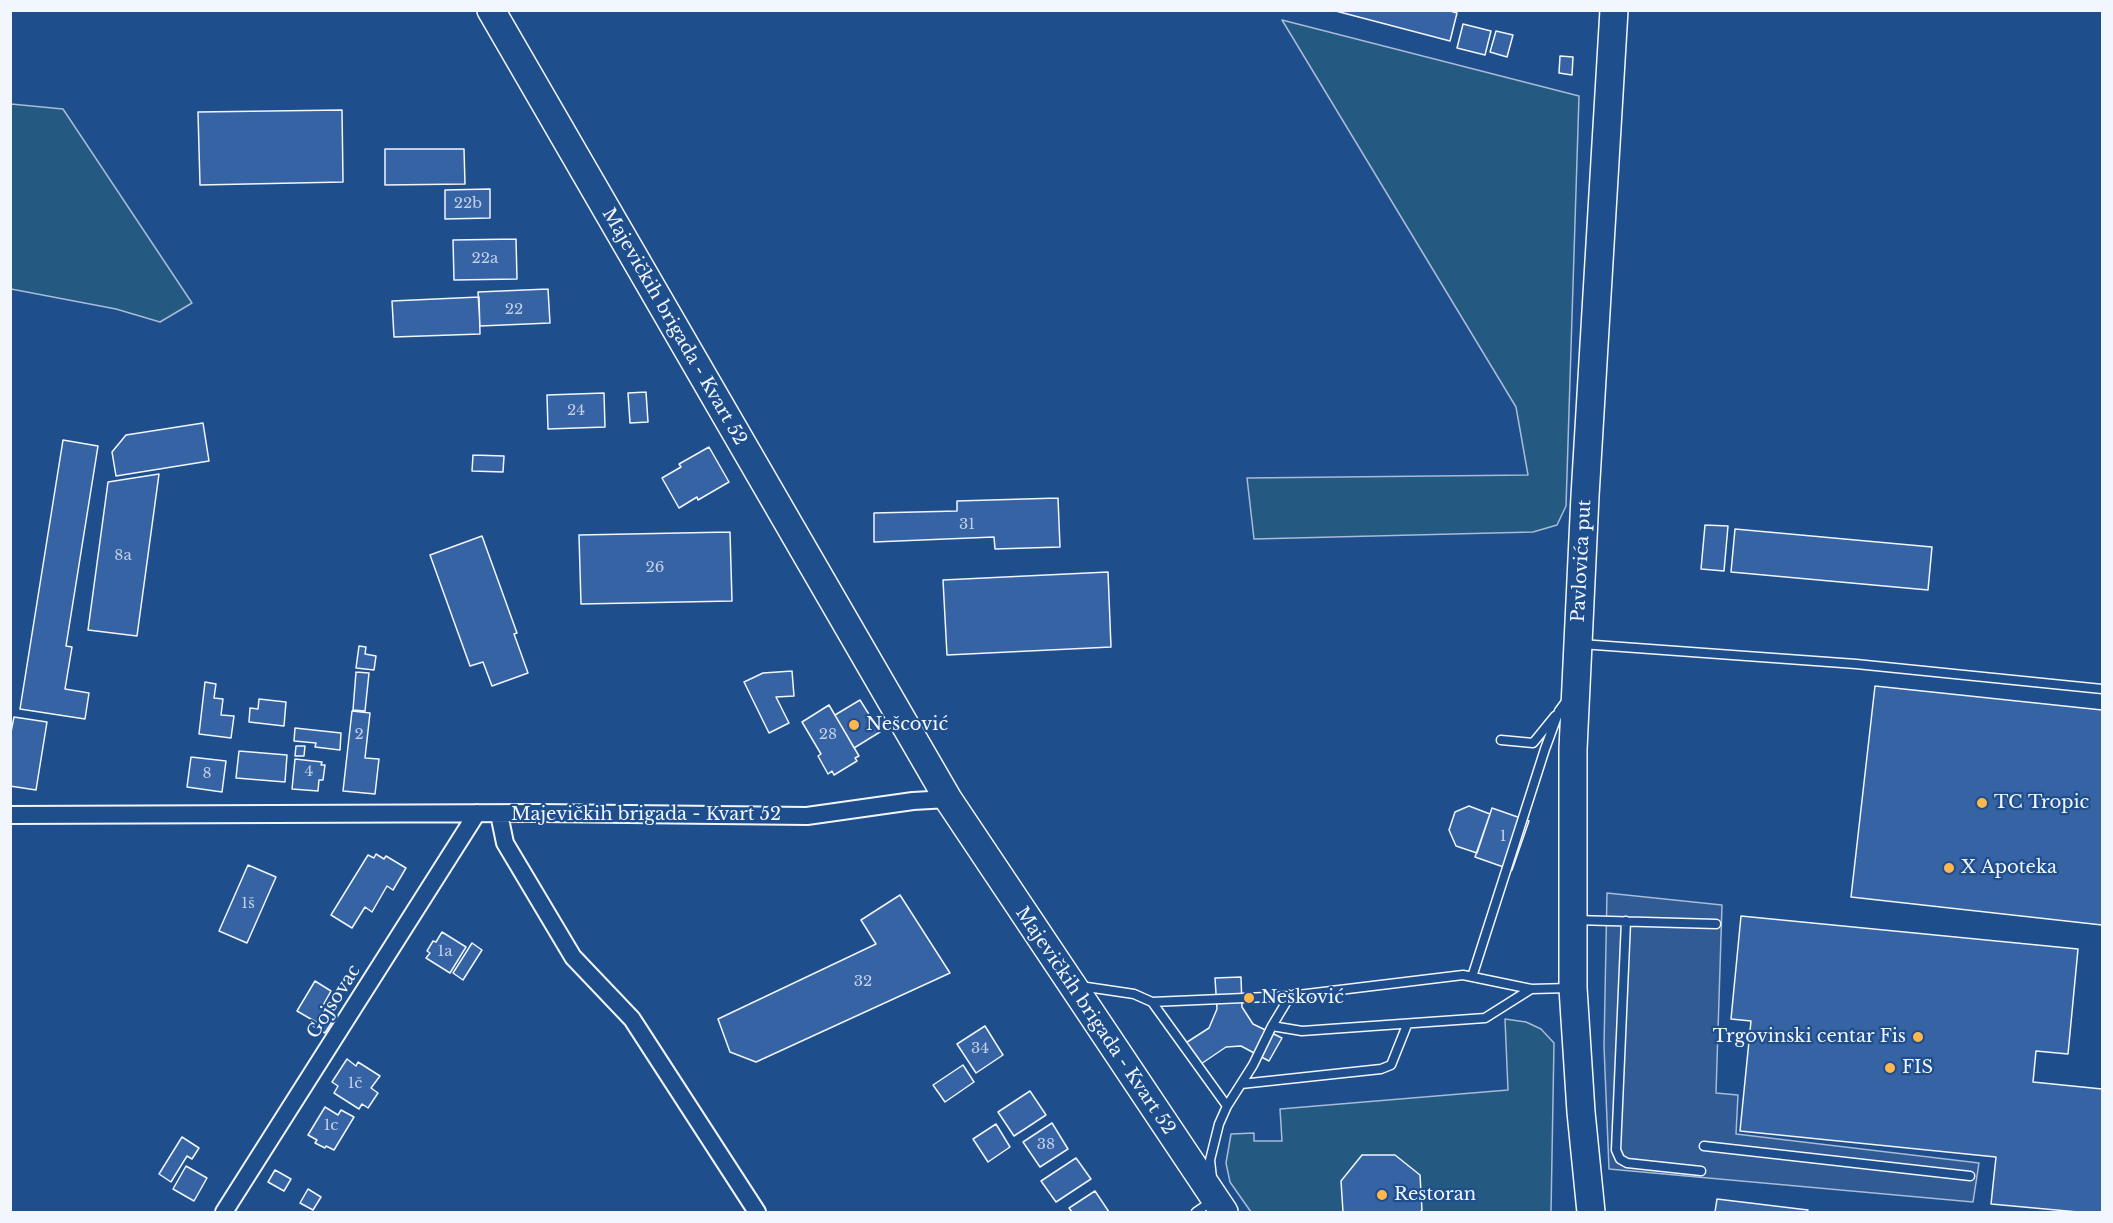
<!DOCTYPE html>
<html>
<head>
<meta charset="utf-8">
<style>
  body { margin:0 }
  #map { position:relative; width:2113px; height:1223px; overflow:hidden; background:#1f4e8c; font-family:"Libre Baskerville",serif }
  canvas { display:block }
  .frame { position:absolute; inset:0; border:12px solid #f2f6ff; pointer-events:none }
</style>
</head>
<body>
<div id="map">
<canvas width="2113" height="1223"></canvas>
<div class="frame"></div>
</div>
<script>
const c = document.querySelector('canvas').getContext('2d');
c.lineJoin = 'round';
function paint(path, color) {
  c.fillStyle = color;
  c.fill(path, 'evenodd');
}
function toPath(rows) {
  const path = new Path2D();
  for (const r of rows) {
    path.moveTo(r[0], r[1]);
    for (let i = 2; i < r.length; i += 2) path.lineTo(r[i], r[i + 1]);
  }
  return path;
}
function trace(path, color, width, dash) {
  c.strokeStyle = color;
  c.lineWidth = width;
  c.lineCap = dash ? 'butt' : 'round';
  c.setLineDash(dash || []);
  c.stroke(path);
}
function label(font, color, halo, rows, align = 'center') {
  c.font = font + ' "Libre Baskerville",serif';
  c.lineWidth = 4.5;
  c.setLineDash([]);
  c.textBaseline = 'middle';
  c.strokeStyle = halo;
  c.fillStyle = color;
  for (const [text, x, y, turn = 0] of rows) {
    c.save();
    c.translate(x, y);
    c.rotate((+turn || 0) * Math.PI / 180);
    c.textAlign = isNaN(turn) ? turn : align;
    if (halo) c.strokeText(text, 0, 0);
    c.fillText(text, 0, 0);
    c.restore();
  }
}
const green = toPath([
  [1282,20,1579,96,1566,506,1557,525,1533,532,1254,539,1247,478,1528,475,1516,407,1282,20],
  [11,104,63,109,192,303,160,322,116,309,11,289,11,104],
  [1505,1019,1526,1022,1541,1029,1554,1043,1551,1212,1251,1212,1230,1182,1226,1163,1231,1134,1254,1133,1254,1141,1282,1141,1280,1109,1508,1090,1505,1019]
]);
paint(green, '#245a82');
trace(green, '#a8bbd7', 1.5);
const parking = toPath([
  [1607,893,1722,905,1716,1093,1738,1095,1736,1134,1979,1163,1973,1202,1609,1169,1604,1046,1607,893]
]);
paint(parking, '#305b95');
trace(parking, '#a8bbd7', 1.5);
const building = toPath([
  [1332,10,1447,10,1457,13,1450,41,1332,10],
  [1463,24,1491,31,1485,55,1457,48,1463,24],
  [1496,31,1513,35,1507,57,1490,52,1496,31],
  [1560,56,1573,57,1572,75,1559,73,1560,56],
  [342,110,343,182,200,185,198,112,342,110],
  [385,149,464,149,465,184,385,185,385,149],
  [490,189,490,218,445,219,445,190,490,189],
  [516,239,517,279,454,280,453,240,516,239],
  [548,289,550,323,480,326,478,292,548,289],
  [479,297,480,334,394,337,392,301,479,297],
  [646,392,648,422,630,423,628,393,646,392],
  [604,393,605,427,548,429,547,395,604,393],
  [203,423,209,461,116,476,112,452,126,435,203,423],
  [63,440,98,446,66,646,72,647,65,689,89,693,85,719,20,709,63,440],
  [709,447,729,482,698,500,697,497,679,508,662,478,681,467,679,464,709,447],
  [473,455,504,456,503,472,472,471,473,455],
  [159,474,137,636,88,630,108,482,159,474],
  [1058,498,1060,547,995,549,994,537,874,542,874,513,957,511,957,501,1058,498],
  [1705,525,1728,526,1724,571,1701,569,1705,525],
  [1735,529,1932,547,1928,590,1731,572,1735,529],
  [730,532,732,601,581,604,579,535,730,532],
  [482,536,517,633,514,634,528,673,492,686,483,662,470,666,430,555,482,536],
  [1108,572,1111,647,947,655,943,580,1108,572],
  [359,646,366,647,365,654,376,656,374,670,356,668,359,646],
  [792,671,794,696,776,697,789,723,769,733,744,682,763,673,792,671],
  [356,672,369,673,365,711,353,710,356,672],
  [205,682,216,684,214,698,223,699,221,715,234,716,231,738,199,734,205,682],
  [1875,686,2102,710,2102,925,1851,897,1875,686],
  [259,699,286,702,284,726,249,722,250,708,258,709,259,699],
  [860,700,880,732,854,748,835,715,860,700],
  [829,705,859,756,855,758,857,761,834,775,832,771,828,774,818,756,821,754,802,722,829,705],
  [352,711,370,713,365,758,379,759,375,794,343,791,352,711],
  [14,717,47,722,36,790,10,786,10,737,14,717],
  [295,728,341,733,340,750,315,747,316,743,294,741,295,728],
  [296,746,305,746,304,756,295,756,296,746],
  [239,751,287,755,285,782,236,778,239,751],
  [191,757,226,761,222,792,187,787,191,757],
  [295,759,322,762,321,765,325,765,323,780,319,780,318,791,292,789,295,759],
  [1469,806,1490,814,1477,853,1456,846,1449,830,1455,812,1469,806],
  [1492,808,1529,821,1512,870,1475,857,1492,808],
  [376,854,384,859,386,856,406,868,393,890,387,886,372,912,365,907,352,928,331,915,368,855,374,858,376,854],
  [248,865,276,877,247,943,219,931,248,865],
  [900,895,950,973,756,1062,730,1052,718,1019,876,944,861,920,900,895],
  [1741,916,2078,949,2068,1054,2036,1051,2033,1082,2102,1089,2102,1212,2078,1212,1991,1204,1996,1157,1740,1131,1751,1021,1731,1019,1741,916],
  [442,932,466,947,450,973,426,958,430,953,427,951,433,941,436,942,442,932],
  [472,943,482,950,463,980,453,973,472,943],
  [1241,977,1242,1007,1253,1024,1282,1038,1269,1061,1241,1046,1226,1047,1195,1068,1181,1046,1209,1028,1217,1009,1215,978,1241,977],
  [315,981,331,991,321,1009,335,1017,325,1033,313,1026,316,1022,297,1011,315,981],
  [985,1026,1003,1055,976,1073,957,1044,985,1026],
  [347,1059,356,1066,358,1062,380,1076,371,1088,378,1093,368,1108,362,1104,359,1109,334,1093,338,1086,332,1082,347,1059],
  [963,1065,974,1082,945,1102,933,1085,963,1065],
  [1030,1091,1046,1115,1014,1136,998,1112,1030,1091],
  [325,1107,338,1115,341,1110,354,1117,334,1150,326,1146,325,1148,315,1143,317,1140,308,1135,325,1107],
  [1052,1123,1068,1149,1040,1167,1023,1142,1052,1123],
  [996,1124,1010,1147,988,1162,973,1139,996,1124],
  [182,1137,199,1148,192,1159,187,1156,171,1182,159,1174,182,1137],
  [1362,1155,1395,1155,1420,1175,1422,1210,1420,1212,1343,1212,1341,1181,1362,1155],
  [1076,1158,1091,1179,1056,1202,1041,1181,1076,1158],
  [186,1166,207,1178,194,1201,173,1189,186,1166],
  [275,1170,291,1179,284,1191,268,1182,275,1170],
  [308,1189,321,1197,313,1210,300,1203,308,1189],
  [1095,1191,1109,1212,1072,1212,1069,1208,1095,1191],
  [1717,1199,1808,1210,1807,1212,1715,1212,1717,1199]
]);
paint(building, '#3563a3');
trace(building, '#f2f6ff', 1.5);
const service = toPath([
  [1581,644,1856,664,2102,689],
  [1501,740,1533,743,1555,716],
  [1575,920,1716,924],
  [1626,921,1616,1150,1620,1159,1627,1163,1701,1171],
  [1472,977,1545,749,1559,711,1567,700],
  [1080,986,1134,994,1152,1002,1227,1106,1219,1124,1210,1160,1212,1178],
  [1290,996,1463,975,1531,989,1569,988],
  [1152,1002,1290,996,1272,1026,1253,1065,1227,1106],
  [1272,1026,1302,1031,1485,1018,1531,989],
  [1241,1084,1381,1069,1391,1065,1407,1025],
  [1704,1146,1970,1176],
  [1196,1212,1212,1201]
]);
const minor = toPath([
  [499,814,505,843,573,957,632,1019,757,1212],
  [10,815,538,813,807,816,913,801,948,799],
  [224,1212,477,813]
]);
const primary = toPath([
  [491,10,948,799,1224,1212],
  [1591,1212,1581,1112,1573,988,1573,749,1585,496,1614,10]
]);
trace(service, '#f2f6ff', 11);
trace(minor, '#f2f6ff', 20);
trace(primary, '#f2f6ff', 30);
trace(service, '#1f4e8c', 8);
trace(minor, '#1f4e8c', 16);
trace(primary, '#1f4e8c', 27);
for (const [x, y, r, color] of [
  [854,725,6,"#ffb74d"],
  [1982,803,6,"#ffb74d"],
  [1949,868,6,"#ffb74d"],
  [1249,998,6,"#ffb74d"],
  [1918,1037,6,"#ffb74d"],
  [1890,1068,6,"#ffb74d"],
  [1382,1195,6,"#ffb74d"]
]) {
  const dot = new Path2D();
  dot.arc(x, y, r, 0, 2 * Math.PI);
  c.fillStyle = color;
  c.fill(dot);
  trace(dot, '#1f4e8c', 2);
}
label('15px', '#c3d1e8', null, [
  ["22b",468,204],
  ["22a",485,259],
  ["22",514,310],
  ["24",576,411],
  ["31",967,525],
  ["8a",123,556],
  ["26",655,568],
  ["2",359,735],
  ["28",828,735],
  ["4",309,772],
  ["8",207,774],
  ["1",1503,837],
  ["1š",248,904],
  ["1a",445,952],
  ["32",863,982],
  ["34",980,1049],
  ["1č",355,1084],
  ["1c",331,1126],
  ["38",1046,1145]
]);
label('18px', '#f2f6ff', '#1f4e8c', [
  ["Majevičkih brigada - Kvart 52",674,327,60],
  ["Pavlovića put",1582,561,-87],
  ["Majevičkih brigada - Kvart 52",646,815],
  ["Gojsovac",334,1002,-58],
  ["Majevičkih brigada - Kvart 52",1095,1021,56]
]);
label('18px', '#f2f6ff', '#1f4e8c', [
  ["Nešcović",866,725],
  ["TC Tropic",1994,803],
  ["X Apoteka",1961,868],
  ["Nešković",1261,998],
  ["Trgovinski centar Fis",1906,1037,"right"],
  ["FIS",1902,1068],
  ["Restoran",1394,1195]
], 'left');
</script>
</body>
</html>
